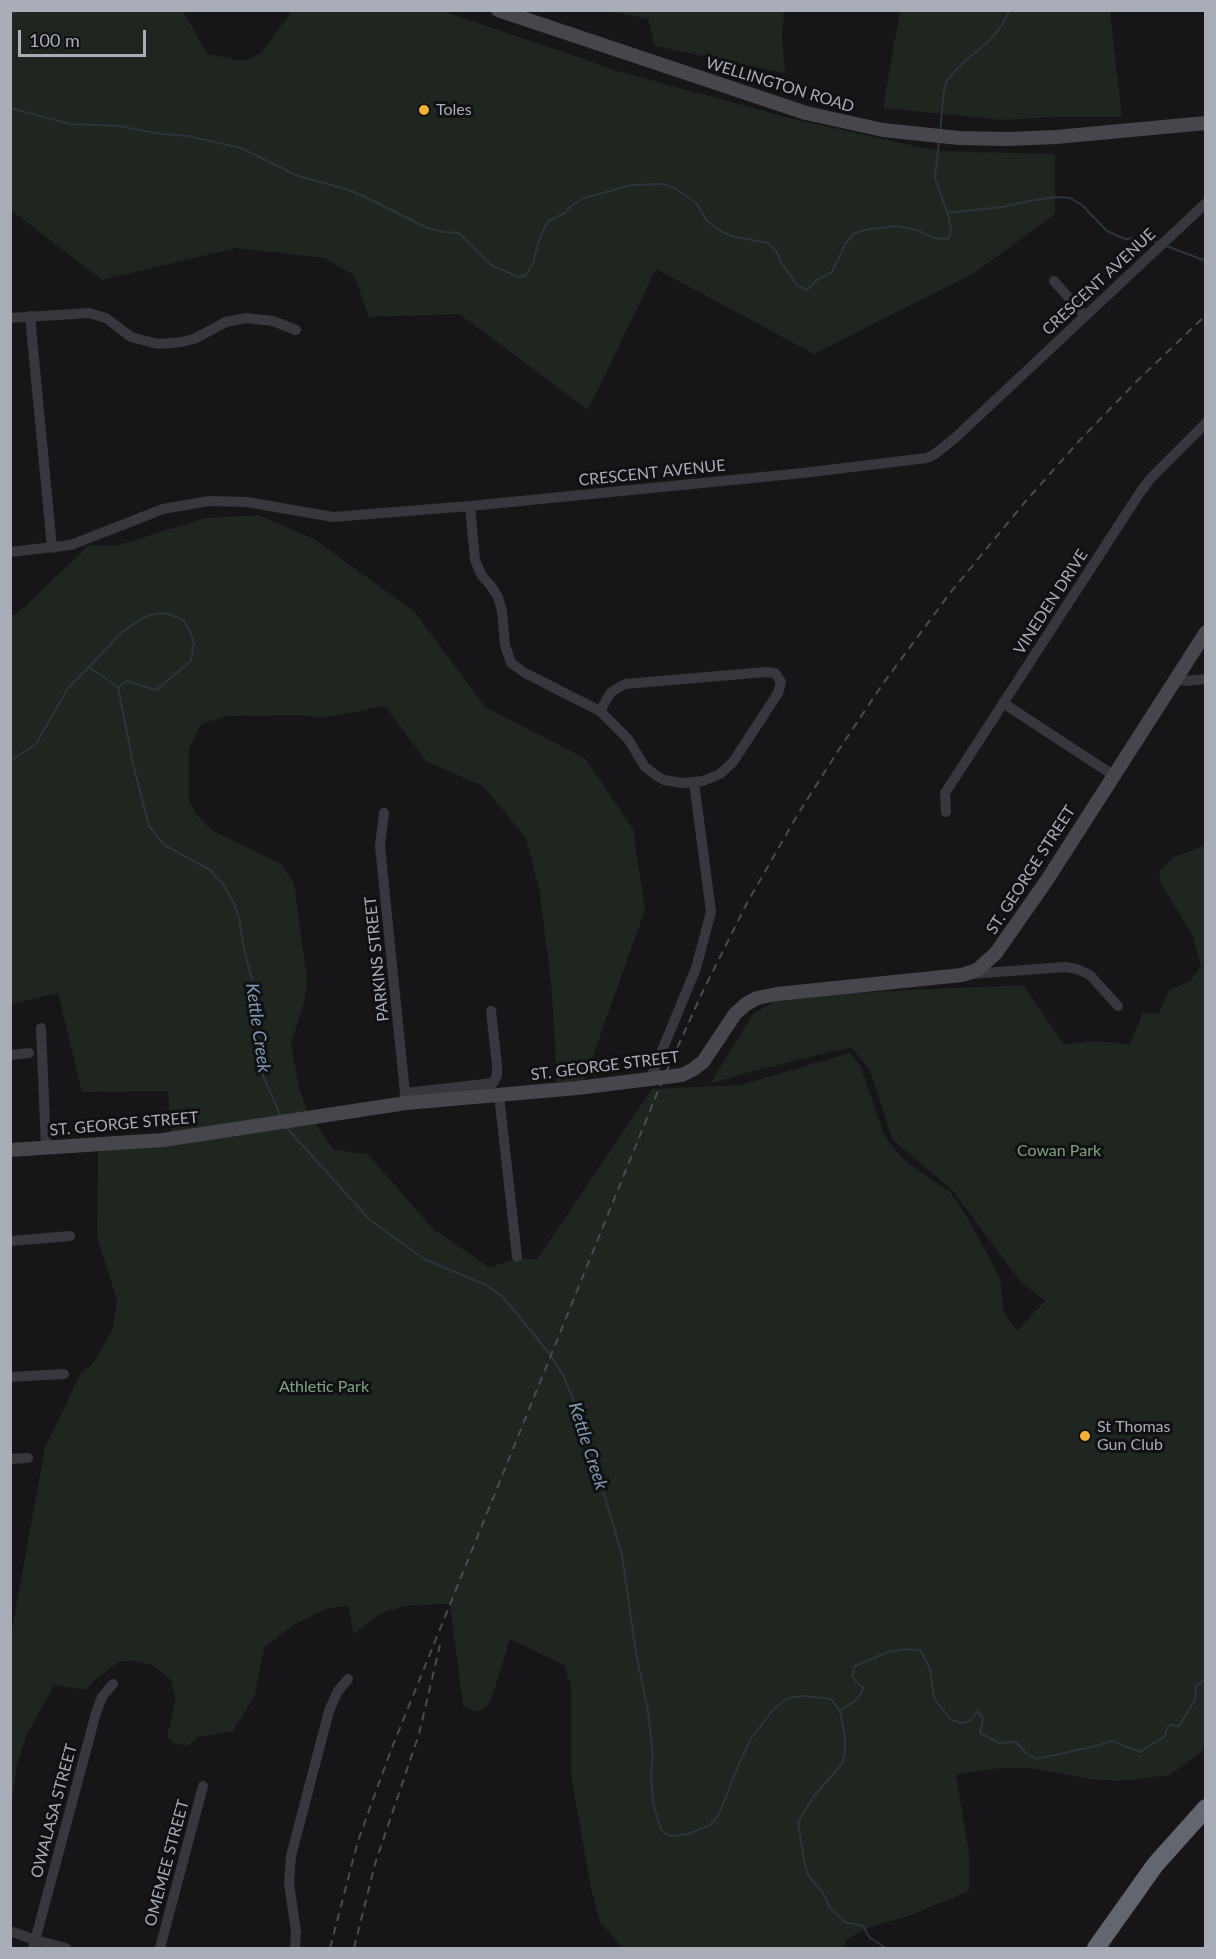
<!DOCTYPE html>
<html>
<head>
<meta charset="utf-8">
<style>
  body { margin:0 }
  #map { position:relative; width:1216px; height:1959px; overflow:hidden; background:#161618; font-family:Lato,sans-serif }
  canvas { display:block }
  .frame { position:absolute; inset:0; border:12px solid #a8adb8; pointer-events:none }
  .scale { position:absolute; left:18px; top:30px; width:128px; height:27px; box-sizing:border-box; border:3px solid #a8adb8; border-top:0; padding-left:8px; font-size:18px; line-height:21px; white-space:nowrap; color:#a8adb8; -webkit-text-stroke:4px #111113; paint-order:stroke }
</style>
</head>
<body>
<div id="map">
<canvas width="1216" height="1959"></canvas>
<div class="frame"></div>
<div class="scale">100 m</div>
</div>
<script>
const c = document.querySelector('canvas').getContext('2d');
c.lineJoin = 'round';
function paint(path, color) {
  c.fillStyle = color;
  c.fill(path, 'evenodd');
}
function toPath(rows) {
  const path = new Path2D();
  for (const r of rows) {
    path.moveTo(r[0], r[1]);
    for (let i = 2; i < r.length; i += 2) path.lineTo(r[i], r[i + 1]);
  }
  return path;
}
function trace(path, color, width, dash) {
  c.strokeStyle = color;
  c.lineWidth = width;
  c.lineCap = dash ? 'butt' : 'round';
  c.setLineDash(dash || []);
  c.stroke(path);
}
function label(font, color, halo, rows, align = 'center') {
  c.font = font + ' Lato,sans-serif';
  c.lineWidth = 6;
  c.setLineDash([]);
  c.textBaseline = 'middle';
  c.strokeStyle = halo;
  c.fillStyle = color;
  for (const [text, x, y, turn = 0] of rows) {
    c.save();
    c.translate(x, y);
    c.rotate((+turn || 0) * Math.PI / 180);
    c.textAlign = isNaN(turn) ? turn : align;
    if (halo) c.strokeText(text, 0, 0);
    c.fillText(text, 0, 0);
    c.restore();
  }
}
paint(toPath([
  [10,11,183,11,207,54,244,61,261,53,292,11,443,11,621,72,797,120,938,151,1055,154,1055,214,973,274,814,354,656,269,588,410,459,314,369,317,354,275,324,258,236,248,102,280,11,210],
  [609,11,784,11,782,37,785,73,655,46,648,19],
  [900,11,1110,11,1122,117,1057,117,1002,120,883,108],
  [258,515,314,539,415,612,485,707,585,758,633,829,645,910,584,1081,557,1083,552,992,540,893,526,838,483,786,427,762,385,706,324,718,305,715,228,716,203,723,199,728,189,749,189,801,196,814,211,830,281,864,294,883,307,980,304,1003,291,1043,298,1084,307,1111,333,1149,361,1154,366,1152,433,1229,489,1267,517,1259,537,1259,652,1089,741,1085,850,1053,860,1065,883,1132,893,1148,908,1163,950,1192,966,1215,1000,1278,1004,1313,1017,1331,1045,1301,1021,1282,952,1190,892,1139,870,1070,851,1047,742,1074,710,1084,753,1014,784,996,1023,985,1064,1044,1093,1041,1130,1044,1143,1012,1159,1014,1169,990,1190,981,1201,966,1192,934,1161,884,1159,872,1172,858,1205,845,1206,1746,1200,1753,1170,1775,1120,1781,1090,1779,1031,1768,1000,1768,956,1775,969,1854,969,1891,906,1917,872,1926,847,1939,844,1948,623,1948,600,1922,591,1888,571,1775,571,1686,564,1665,510,1639,491,1700,486,1707,475,1712,463,1705,450,1604,405,1606,382,1613,353,1634,349,1606,328,1608,295,1624,264,1648,254,1698,232,1732,198,1737,188,1746,174,1743,167,1737,176,1699,170,1679,150,1664,134,1661,119,1662,98,1677,85,1690,54,1685,26,1736,17,1765,11,1807,11,1635,45,1448,81,1373,93,1363,112,1331,117,1300,97,1237,98,1145,171,1138,168,1091,82,1092,58,993,11,1004,11,617,23,608,89,545,116,546,205,518]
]), '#1e261f');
trace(toPath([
  [10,15,18,10],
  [10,108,70,124,118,126,161,134,188,136,241,148,298,176,346,189,361,195,425,227,444,232,459,233,491,265,519,277,526,275,533,263,539,240,548,221,565,213,570,207,584,198,632,185,663,184,675,188,697,204,707,221,722,232,736,237,768,243,777,252,782,264,797,285,807,290,817,280,832,272,846,243,855,233,865,230,896,226,917,230,934,238,948,239,951,231,949,218,935,178,939,141],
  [940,132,944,90,947,80,964,62,990,40,1002,25,1010,10],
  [947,213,1002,207,1034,200,1056,197,1070,198,1082,205,1107,231,1120,237,1126,239,1142,237,1158,243],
  [1166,246,1206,261],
  [89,667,122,632,139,620,150,615,164,613,177,617,184,621,190,631,194,643,191,661,156,690,127,681,118,687],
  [10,761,36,744,68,688,89,667,118,687,133,764,149,826,164,845,212,871,212,873,222,883,233,901,239,918,244,949,252,980,261,1071,281,1117],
  [286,1127,369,1219,424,1259,486,1285,503,1297,549,1353,563,1375,583,1423,622,1555,636,1653,648,1711,653,1756,651,1776,653,1803,661,1830,668,1835,674,1836,688,1834,710,1825,718,1816,739,1764,752,1737,773,1710,788,1698,803,1696,831,1699,840,1711,845,1737,845,1750,842,1764,814,1796,798,1822,804,1860,808,1875,823,1893,830,1908,845,1922,863,1926,869,1937,886,1948],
  [840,1711,857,1699,864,1688,857,1683,852,1676,855,1666,888,1652,907,1649,920,1650,930,1669,934,1698,951,1720,962,1723,970,1721,978,1711,983,1719,980,1733,1000,1743,1016,1742,1026,1753,1036,1759,1096,1746,1112,1741,1140,1752,1164,1737,1169,1725,1179,1726,1195,1700,1196,1686,1206,1678]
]), '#2c353c', 2);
trace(toPath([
  [1054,281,1085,316],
  [30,316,52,548],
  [10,318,89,313,106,318,131,337,158,344,181,342,194,339,226,322,246,318,273,321,296,330],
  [470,506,475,560,482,576,491,586,498,597,502,611,505,645,511,663,525,673,600,711,628,739,645,767,657,776,664,780,682,783,703,781,720,774,733,762,778,693,781,682,775,673,766,672,625,684,611,692,600,711],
  [10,552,71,545,163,509,209,501,247,502,333,517,470,506,803,473,927,458,935,454,956,437,1206,203],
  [1176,678,1185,681,1206,679],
  [1003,703,1113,775],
  [946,812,945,793,1139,494,1151,478,1206,423],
  [384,813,380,846,406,1103],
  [971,974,1065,967,1077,969,1090,975,1118,1006],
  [41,1028,46,1148],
  [10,1055,29,1053],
  [650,1080,696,968,711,912,694,782],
  [405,1093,493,1083,497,1075,497,1065,491,1011],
  [499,1095,517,1257],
  [10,1241,70,1236],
  [10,1377,64,1374],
  [10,1459,28,1458],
  [10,1931,35,1940,66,1948],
  [33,1948,96,1713,102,1697,113,1684],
  [160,1948,203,1786],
  [295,1948,296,1932,289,1883,291,1856,329,1711,338,1691,348,1679]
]), '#37383d', 10);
trace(toPath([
  [498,10,806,113,883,130,959,138,1008,139,1056,137,1206,123],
  [10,1150,163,1140,406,1103,577,1088,682,1075,692,1070,703,1062,735,1014,746,1004,757,998,777,994,962,975,977,970,996,953,1047,880,1206,632]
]), '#45474d', 14);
trace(toPath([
  [1096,1948,1155,1865,1206,1808]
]), '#63666e', 18);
trace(toPath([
  [330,1948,358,1841,391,1750,660,1086,702,993,747,903,798,814,838,751,882,685,950,593,1025,502,1079,441,1137,381,1206,315],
  [354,1948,375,1864,419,1734,440,1645]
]), '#4a4c52', 2, [8, 6]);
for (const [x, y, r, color] of [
  [424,110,6,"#f2b134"],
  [1085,1436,6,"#f2b134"]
]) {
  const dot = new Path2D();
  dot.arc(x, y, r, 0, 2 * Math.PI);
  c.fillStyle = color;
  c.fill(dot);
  trace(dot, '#111113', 2);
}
label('16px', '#a8adb8', '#111113', [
  ["WELLINGTON ROAD",780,85,17],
  ["CRESCENT AVENUE",1099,282,-43],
  ["CRESCENT AVENUE",652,473,-6],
  ["VINEDEN DRIVE",1051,602,-57],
  ["ST. GEORGE STREET",1031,870,-57],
  ["PARKINS STREET",377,959,-96],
  ["ST. GEORGE STREET",605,1066,-7],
  ["ST. GEORGE STREET",124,1124,-5],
  ["OWALASA STREET",54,1811,-75],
  ["OMEMEE STREET",167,1863,-75]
]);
label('16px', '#a8adb8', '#111113', [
  ["Toles",436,110],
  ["St Thomas",1097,1427],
  ["Gun Club",1097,1445]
], 'left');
label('16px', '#7fa381', '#111113', [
  ["Cowan Park",1059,1151],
  ["Athletic Park",324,1387]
]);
label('italic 18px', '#7f9bb3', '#111113', [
  ["Kettle Creek",258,1028,82],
  ["Kettle Creek",588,1446,72]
]);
</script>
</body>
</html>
